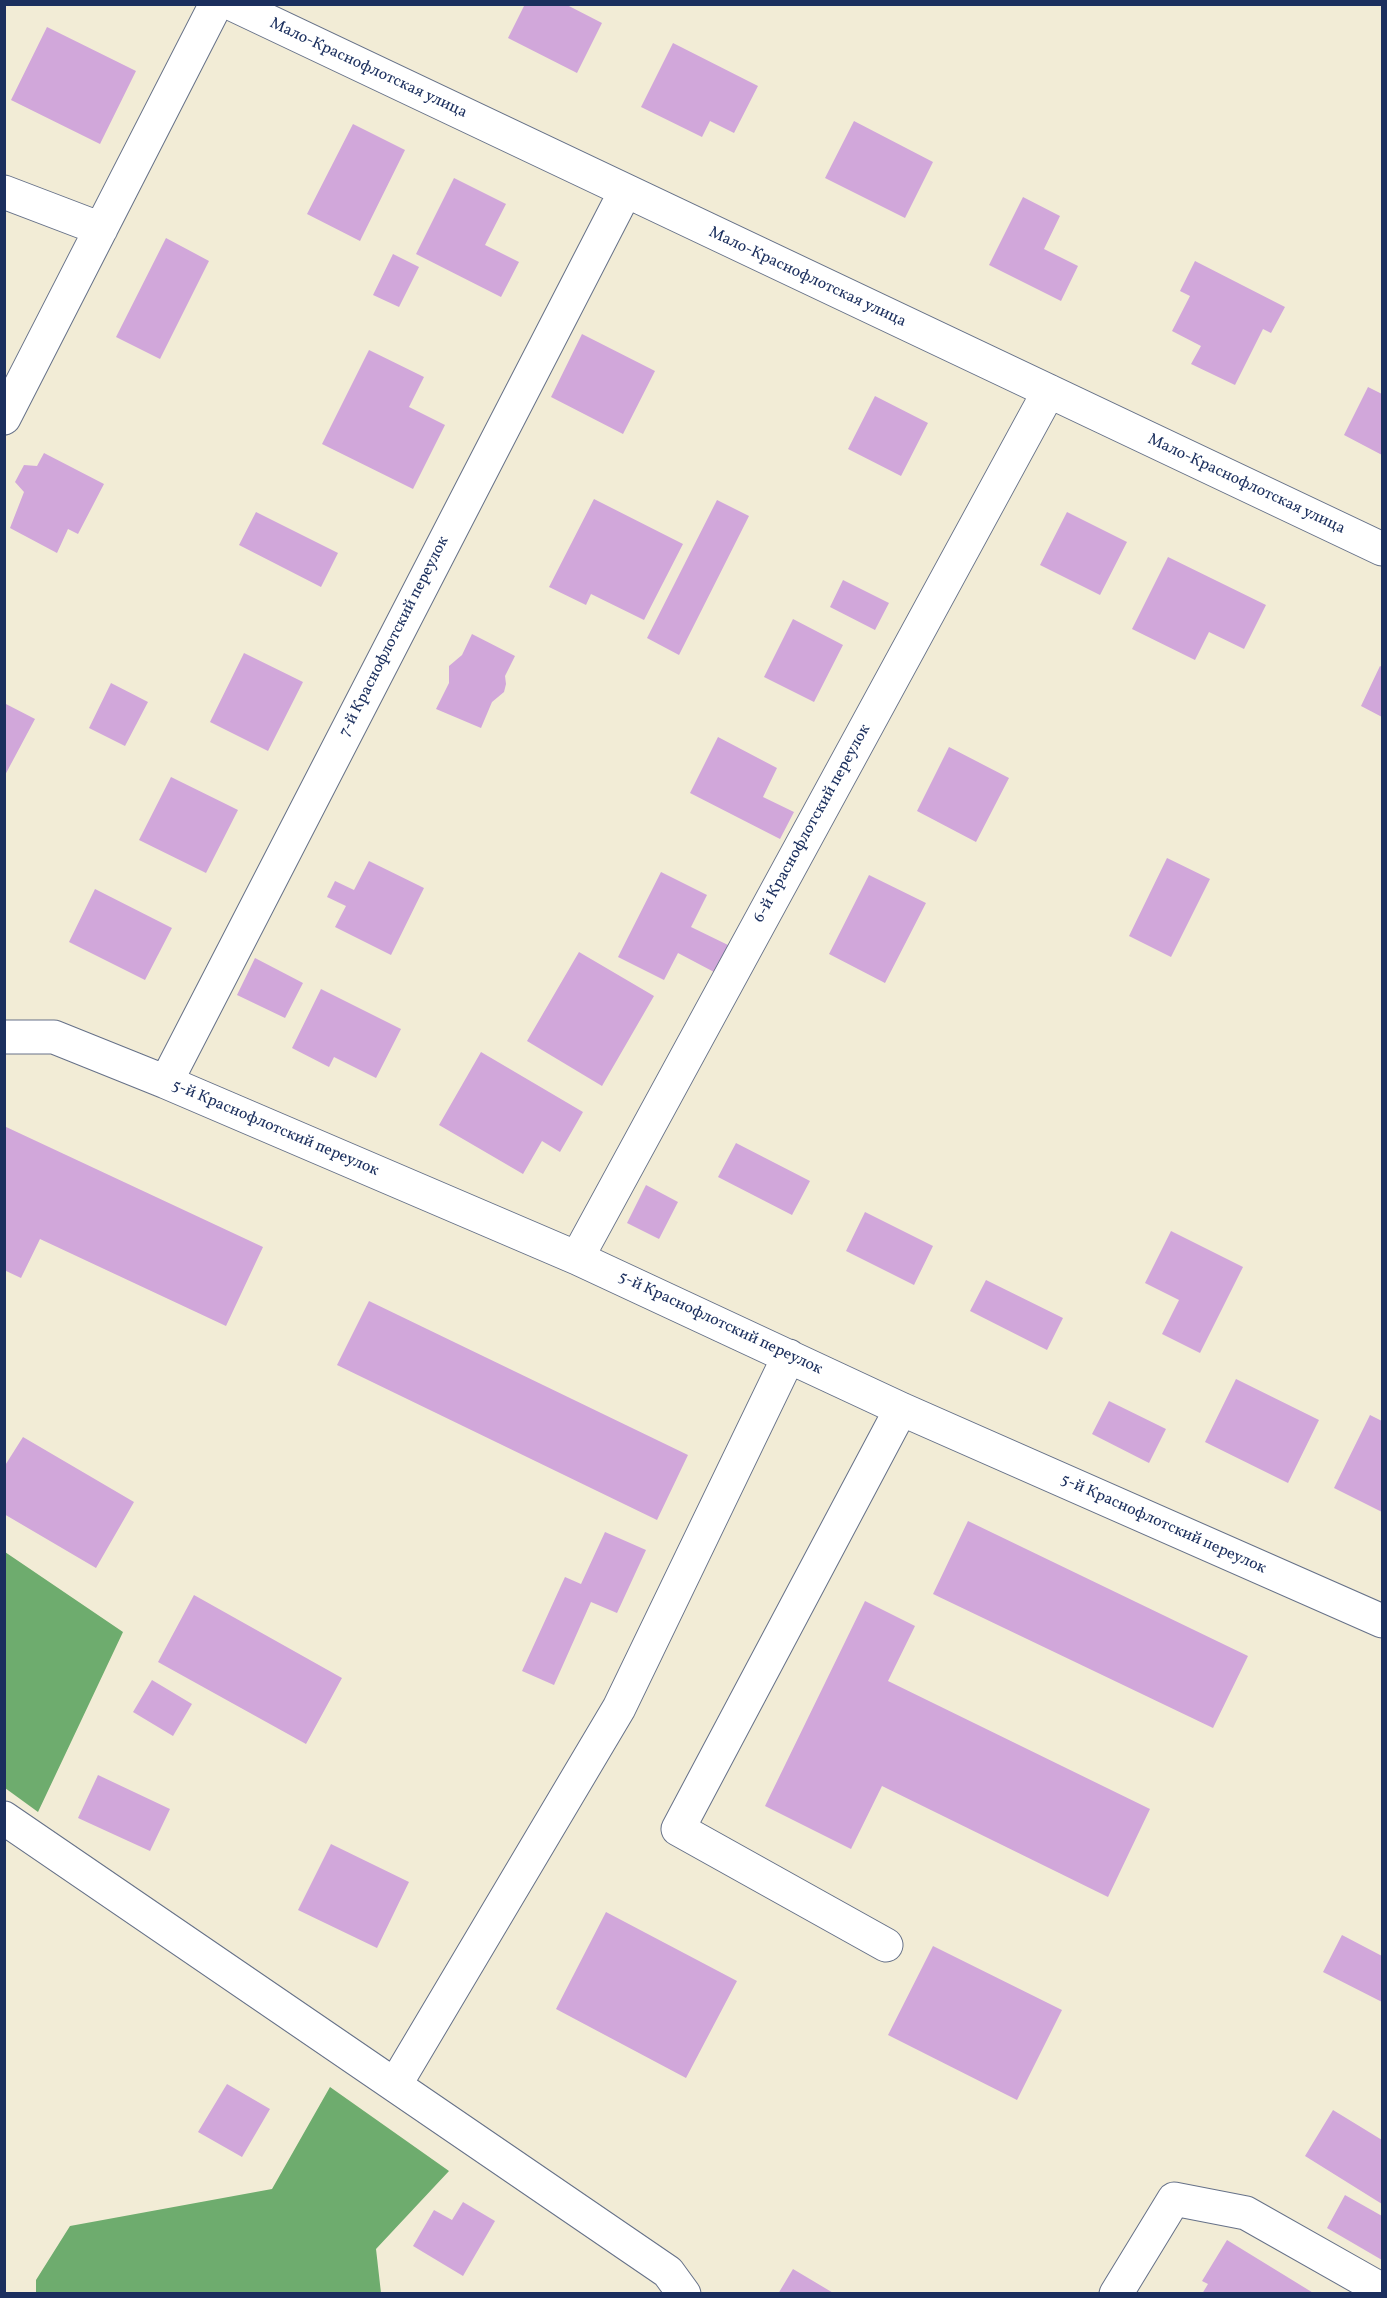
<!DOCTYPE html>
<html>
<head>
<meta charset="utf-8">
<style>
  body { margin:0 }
  #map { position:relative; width:1387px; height:2298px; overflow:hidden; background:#f2ecd6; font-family:Vollkorn,serif }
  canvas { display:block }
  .frame { position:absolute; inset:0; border:6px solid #1b2f5e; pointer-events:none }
</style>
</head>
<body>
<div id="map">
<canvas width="1387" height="2298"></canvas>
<div class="frame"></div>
</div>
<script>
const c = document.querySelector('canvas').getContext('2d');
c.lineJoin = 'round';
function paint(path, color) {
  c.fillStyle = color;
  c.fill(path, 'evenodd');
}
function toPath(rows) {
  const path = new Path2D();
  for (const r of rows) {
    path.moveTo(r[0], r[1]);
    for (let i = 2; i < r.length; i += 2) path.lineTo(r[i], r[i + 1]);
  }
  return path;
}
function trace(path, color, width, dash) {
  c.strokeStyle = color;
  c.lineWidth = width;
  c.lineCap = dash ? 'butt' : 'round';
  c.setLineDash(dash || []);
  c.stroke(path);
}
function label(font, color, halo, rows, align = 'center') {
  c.font = font + ' Vollkorn,serif';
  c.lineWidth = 4.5;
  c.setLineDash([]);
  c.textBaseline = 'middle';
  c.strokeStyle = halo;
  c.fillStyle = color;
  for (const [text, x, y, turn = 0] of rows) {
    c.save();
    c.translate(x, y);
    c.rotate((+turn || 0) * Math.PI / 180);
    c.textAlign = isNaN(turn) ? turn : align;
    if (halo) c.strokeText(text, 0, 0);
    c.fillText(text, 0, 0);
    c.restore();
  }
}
paint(toPath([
  [5,1552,123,1632,38,1812,5,1788],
  [330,2087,449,2171,376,2249,381,2293,36,2293,36,2280,70,2226,272,2189]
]), '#6eac6e');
paint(toPath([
  [525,4,565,4,602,23,577,73,508,38],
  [47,27,136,71,100,144,11,100],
  [673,43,758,86,734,133,710,121,702,137,641,107],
  [854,121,933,162,905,218,825,178],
  [353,124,405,150,360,241,307,214],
  [454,178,506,204,485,245,519,262,501,297,416,254],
  [1023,197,1060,216,1044,249,1078,266,1061,301,989,265],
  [166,238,209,261,160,359,116,337],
  [393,254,419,267,399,307,373,295],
  [1195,261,1285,307,1271,333,1263,329,1235,385,1191,364,1201,346,1172,331,1190,296,1180,291],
  [582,334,655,371,623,434,551,397],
  [369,350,424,377,409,407,445,425,413,489,322,444],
  [1368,387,1382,394,1382,455,1344,435],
  [875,396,928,423,901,476,848,449],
  [44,453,104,484,78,534,68,529,57,553,10,528,24,492,15,482,24,465,37,466],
  [594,499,683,544,644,620,591,594,586,605,549,587],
  [717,500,749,516,679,655,647,638],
  [256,512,338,553,321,587,239,545],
  [1067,512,1127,542,1100,595,1040,565],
  [1168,557,1266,605,1244,649,1209,632,1195,660,1132,629],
  [843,580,889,603,875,630,830,607],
  [793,619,843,645,814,702,764,677],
  [472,634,515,656,505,676,506,684,504,692,492,702,481,728,436,709,449,683,449,666,462,655],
  [244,653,303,682,268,751,210,722],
  [1380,666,1382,667,1382,717,1361,706],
  [111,683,148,702,125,746,89,728],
  [4,703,35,719,4,777],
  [718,737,777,768,763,797,794,812,780,839,690,793],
  [949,747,1009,778,976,842,917,811],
  [171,777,238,810,206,873,139,840],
  [1167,858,1210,879,1171,957,1129,936],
  [369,861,424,888,391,955,335,927,346,906,327,897,335,881,354,890],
  [661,872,707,895,691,927,728,945,714,972,678,953,664,980,618,957],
  [869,875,926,903,885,983,829,954],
  [95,889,172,928,145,980,69,942],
  [579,952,654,996,602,1086,527,1041],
  [255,958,303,983,285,1018,237,995],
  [321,989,401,1029,376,1078,334,1057,329,1067,292,1048],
  [481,1052,583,1112,560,1152,542,1141,523,1174,439,1125],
  [4,1126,263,1247,226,1326,40,1239,21,1278,4,1270],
  [736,1143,810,1181,792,1215,718,1177],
  [646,1185,678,1202,659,1239,627,1223],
  [865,1212,933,1246,914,1285,846,1251],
  [1171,1231,1243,1267,1200,1353,1162,1334,1179,1300,1145,1283],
  [986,1280,1063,1318,1047,1350,970,1311],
  [369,1301,688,1455,657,1520,337,1365],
  [1236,1379,1319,1420,1288,1483,1205,1442],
  [1109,1401,1166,1429,1149,1463,1092,1434],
  [1370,1415,1382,1421,1382,1512,1334,1488],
  [23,1437,134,1502,96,1568,4,1514,4,1467],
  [968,1521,1248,1656,1213,1728,933,1594],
  [605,1532,646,1550,617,1613,591,1602,554,1685,522,1671,565,1577,581,1584],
  [194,1595,342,1678,306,1744,158,1662],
  [865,1601,915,1626,888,1681,1150,1809,1108,1897,882,1786,851,1849,765,1806],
  [152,1680,192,1704,173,1736,133,1712],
  [98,1775,170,1809,150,1851,78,1818],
  [331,1844,409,1882,377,1948,298,1910],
  [606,1912,737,1981,686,2078,556,2009],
  [1342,1935,1382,1956,1382,2002,1323,1972],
  [933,1946,1062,2010,1017,2100,888,2035],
  [227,2084,270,2109,242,2157,198,2132],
  [1333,2110,1382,2140,1382,2204,1305,2156],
  [1345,2195,1382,2216,1382,2260,1327,2228],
  [463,2202,495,2221,463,2276,413,2246,434,2210,452,2220],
  [1227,2240,1315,2294,1202,2294,1208,2284,1202,2281],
  [793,2269,835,2294,778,2294]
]), '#d1a7da');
const minor = toPath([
  [232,4,1382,549],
  [4,192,101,229],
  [4,418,216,4],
  [4,1037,54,1037,166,1082,577,1258,901,1409,1382,1621],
  [166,1082,625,192],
  [577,1258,1049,391],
  [4,1818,668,2272,684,2294],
  [886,1945,678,1829,901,1409],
  [395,2085,619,1708,789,1356],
  [1116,2294,1174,2199,1246,2213,1382,2290]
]);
trace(minor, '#667188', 35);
trace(minor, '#fff', 33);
label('16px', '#1b2f5e', '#fff', [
  ["Мало-Краснофлотская улица",368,69,25],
  ["Мало-Краснофлотская улица",807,278,25],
  ["Мало-Краснофлотская улица",1246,485,25],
  ["7-й Краснофлотский переулок",395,637,-63],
  ["6-й Краснофлотский переулок",813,824,-61],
  ["5-й Краснофлотский переулок",275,1129,23],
  ["5-й Краснофлотский переулок",720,1324,25],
  ["5-й Краснофлотский переулок",1163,1525,24]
]);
</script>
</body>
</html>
